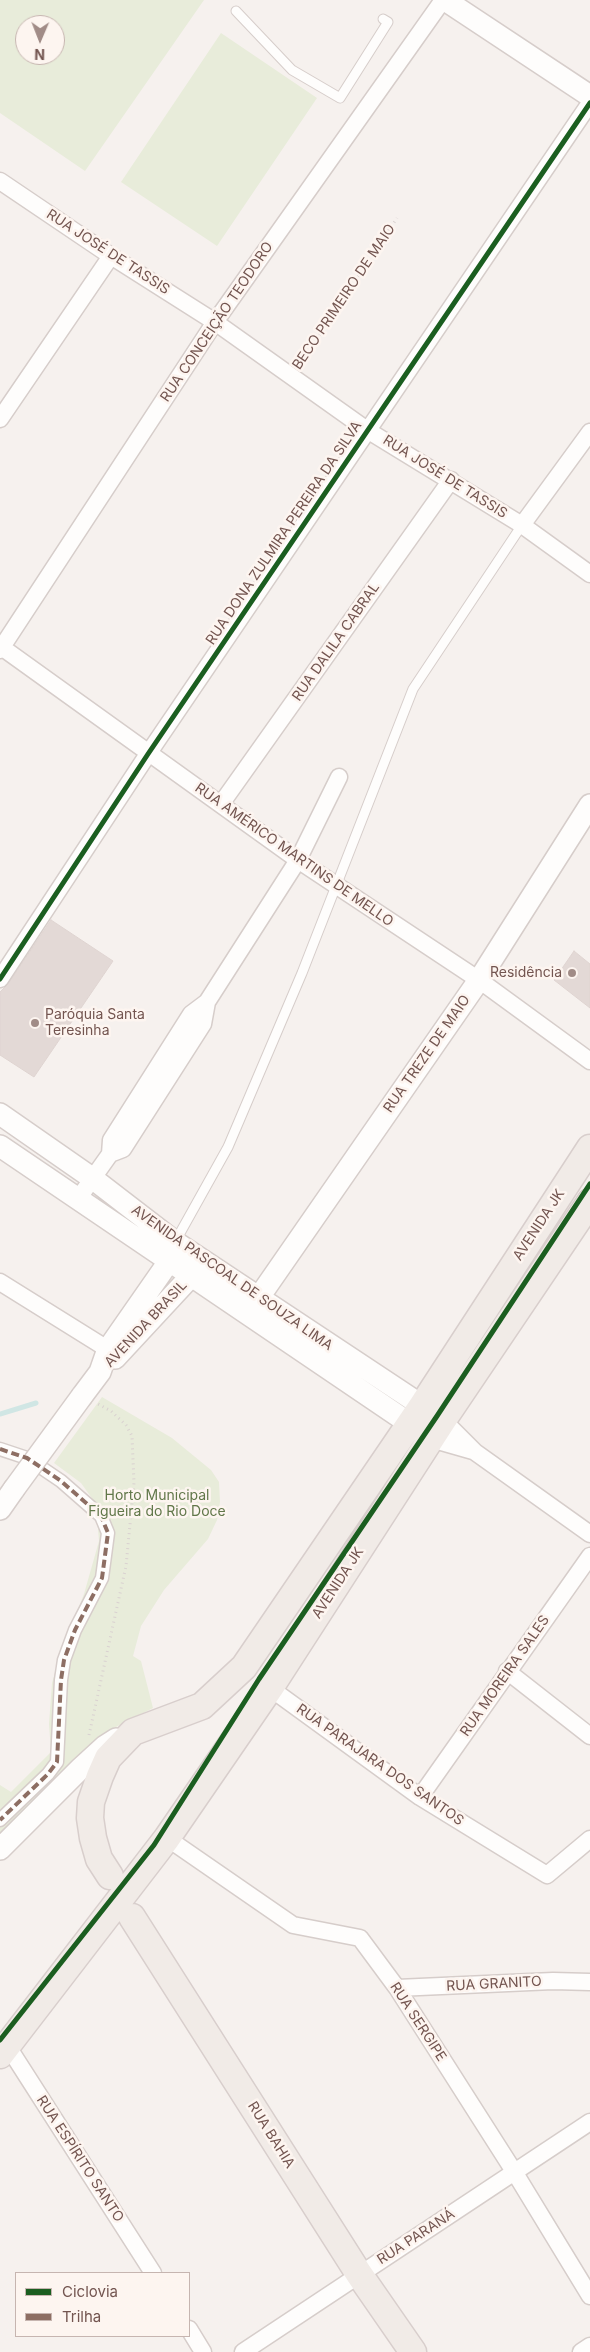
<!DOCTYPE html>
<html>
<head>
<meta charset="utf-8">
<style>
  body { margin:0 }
  #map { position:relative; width:590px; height:2352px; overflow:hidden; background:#f6f1ee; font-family:Inter,sans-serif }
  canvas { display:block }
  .legend { position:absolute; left:15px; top:2272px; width:175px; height:65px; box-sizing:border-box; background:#fdf5f0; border:1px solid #c6b5b0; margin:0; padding:6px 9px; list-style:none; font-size:15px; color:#735550 }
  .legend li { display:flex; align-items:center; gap:10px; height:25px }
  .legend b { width:25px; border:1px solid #c6b5b0 }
  .north { position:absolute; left:15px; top:15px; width:50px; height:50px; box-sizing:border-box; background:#fdf5f0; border:1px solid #c6b5b0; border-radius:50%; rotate:181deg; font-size:14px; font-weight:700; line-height:20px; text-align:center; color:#735550 }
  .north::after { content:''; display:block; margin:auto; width:18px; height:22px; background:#a18c87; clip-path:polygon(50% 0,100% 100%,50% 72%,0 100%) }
</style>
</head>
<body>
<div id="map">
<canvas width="590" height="2352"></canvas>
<ul class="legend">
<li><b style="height:6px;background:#1b5e20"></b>Ciclovia</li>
<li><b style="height:6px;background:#8d6e63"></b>Trilha</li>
</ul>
<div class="north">N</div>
</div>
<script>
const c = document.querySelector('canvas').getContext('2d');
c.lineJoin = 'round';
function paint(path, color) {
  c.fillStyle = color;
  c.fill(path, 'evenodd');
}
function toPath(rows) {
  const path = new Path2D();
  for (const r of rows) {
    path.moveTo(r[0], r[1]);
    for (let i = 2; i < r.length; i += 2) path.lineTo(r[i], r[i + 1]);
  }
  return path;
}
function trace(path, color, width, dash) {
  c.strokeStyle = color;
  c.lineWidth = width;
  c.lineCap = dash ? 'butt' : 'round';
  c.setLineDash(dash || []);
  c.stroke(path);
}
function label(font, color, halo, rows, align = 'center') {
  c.font = font + ' Inter,sans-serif';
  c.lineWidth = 5;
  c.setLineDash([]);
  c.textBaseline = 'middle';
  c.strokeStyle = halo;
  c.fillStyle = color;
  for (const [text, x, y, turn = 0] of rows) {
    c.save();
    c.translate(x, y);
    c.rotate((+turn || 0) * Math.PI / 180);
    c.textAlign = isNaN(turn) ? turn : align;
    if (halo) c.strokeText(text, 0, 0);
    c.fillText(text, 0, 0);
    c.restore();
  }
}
paint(toPath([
  [0,0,204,0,85,171,0,113],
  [25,25,55,25,55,55,25,55],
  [221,33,317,98,217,246,121,182],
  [102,1397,172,1438,211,1470,219,1482,220,1502,217,1520,208,1539,164,1590,141,1626,133,1656,141,1661,153,1708,114,1728,0,1835,0,1785,11,1792,51,1752,49,1724,52,1683,63,1646,84,1594,99,1541,96,1504,81,1483,54,1463]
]), '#e8ecda');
trace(toPath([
  [0,1414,36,1403]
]), '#d0e6e4', 5);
const building = toPath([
  [51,920,113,961,34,1077,0,1055,0,992,8,984,51,920],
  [574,951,590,964,590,1008,554,980,574,951]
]);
paint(building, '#e3d9d6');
trace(building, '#dfd4d1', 1);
const service = toPath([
  [236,11,292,70,340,98,388,22,383,19],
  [175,1242,228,1147,302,973,413,689,522,525]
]);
const pedestrian = toPath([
  [0,1449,27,1458,61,1481,101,1516,108,1533,102,1578,75,1630,64,1660,61,1680,57,1762,48,1774,0,1820]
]);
const minor = toPath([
  [0,181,111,256,215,322,367,430,522,525,590,574],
  [0,419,111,256],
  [522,525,590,432],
  [0,646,298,860,479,980,590,1061],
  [0,650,215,322,443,0],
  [221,804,451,480],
  [0,979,148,754,590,103],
  [110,1154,111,1140,191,1014,207,1002,298,860,339,777],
  [78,1199,110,1154,123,1149,203,1024,207,1002],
  [0,1282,117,1355],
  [443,1420,475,1452,590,1534],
  [431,1439,473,1451],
  [507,1671,590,1736],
  [270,1688,420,1797,547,1875,590,1839],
  [420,1797,590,1556],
  [167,1838,293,1925,360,1938,397,1988,515,2173,590,2296],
  [397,1988,553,1981,590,1982],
  [7,2045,153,2273],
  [189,2329,203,2352],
  [243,2352,590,2122],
  [581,2352,590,2346]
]);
const tertiary = toPath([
  [445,0,590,96],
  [0,1114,92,1178,175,1242,436,1415],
  [0,1146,422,1432],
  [248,1313,479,980,590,805],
  [115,1358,192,1275],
  [82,1396,100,1372,108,1349,170,1260,174,1247],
  [0,1509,14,1489],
  [0,1849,81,1768,105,1746,116,1739]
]);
const primary = toPath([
  [110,1876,99,1859,93,1838,90,1818,91,1802,100,1776,108,1758,133,1732,202,1706,244,1667,422,1406,590,1148],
  [132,1917,359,2274,413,2352],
  [0,2055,167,1838,270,1688,443,1420,590,1202]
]);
trace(service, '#d6cdca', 11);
trace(pedestrian, '#d6cdca', 15);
trace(minor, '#d6cdca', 19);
trace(tertiary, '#d6cdca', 24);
trace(primary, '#d8cecc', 29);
trace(toPath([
  [300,364,397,218],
  [89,1735,126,1566,134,1483,132,1436,126,1425,111,1411,98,1404]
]), '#d9d1d0', 3, [1, 4]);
trace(service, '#fefdfc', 9);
trace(pedestrian, '#fefdfc', 12);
trace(minor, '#fefdfc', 16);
trace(tertiary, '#fefdfc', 21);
trace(primary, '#f1ebe7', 26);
const tertiaryBridge = toPath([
  [14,1489,82,1396]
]);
trace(tertiaryBridge, '#d6cdca', 24, []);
trace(tertiaryBridge, '#fefdfc', 21);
trace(toPath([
  [0,1449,27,1458,61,1481,101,1516,108,1533,102,1578,75,1630,64,1660,61,1680,57,1762,48,1774,0,1820]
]), '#8d6e63', 4, [8, 4]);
trace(toPath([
  [0,979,148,754,590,103],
  [0,2040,154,1845,259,1679,437,1416,590,1184]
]), '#1b5e20', 5);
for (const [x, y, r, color] of [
  [572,973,5,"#a18c87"],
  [35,1023,5,"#a18c87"]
]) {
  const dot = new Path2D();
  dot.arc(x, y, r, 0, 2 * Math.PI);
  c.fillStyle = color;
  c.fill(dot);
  trace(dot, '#fdf5f0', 2);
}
label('14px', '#735550', '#fdf5f0', [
  ["RUA JOSÉ DE TASSIS",108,252,33],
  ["BECO PRIMEIRO DE MAIO",344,297,-56],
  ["RUA CONCEIÇÃO TEODORO",217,322,-56],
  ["RUA JOSÉ DE TASSIS",445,477,32],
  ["RUA DONA ZULMIRA PEREIRA DA SILVA",284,533,-56],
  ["RUA DALILA CABRAL",336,642,-55],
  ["RUA AMÉRICO MARTINS DE MELLO",294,855,35],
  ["RUA TREZE DE MAIO",427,1054,-55],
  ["AVENIDA JK",539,1225,-57],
  ["AVENIDA PASCOAL DE SOUZA LIMA",232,1278,35],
  ["AVENIDA BRASIL",146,1324,-47],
  ["AVENIDA JK",338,1583,-57],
  ["RUA MOREIRA SALES",505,1676,-55],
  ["RUA PARAJARA DOS SANTOS",380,1765,35],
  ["RUA GRANITO",494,1984,-3],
  ["RUA SERGIPE",418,2022,57],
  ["RUA BAHIA",271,2135,58],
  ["RUA ESPÍRITO SANTO",80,2159,57],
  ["RUA PARANÁ",416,2237,-33]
]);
label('14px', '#735550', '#fdf5f0', [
  ["Residência",562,973],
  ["Paróquia Santa",45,1015,"left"],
  ["Teresinha",45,1031,"left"]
], 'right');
label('14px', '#617749', '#fdf5f0', [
  ["Horto Municipal",157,1496],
  ["Figueira do Rio Doce",157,1512]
]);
</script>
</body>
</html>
